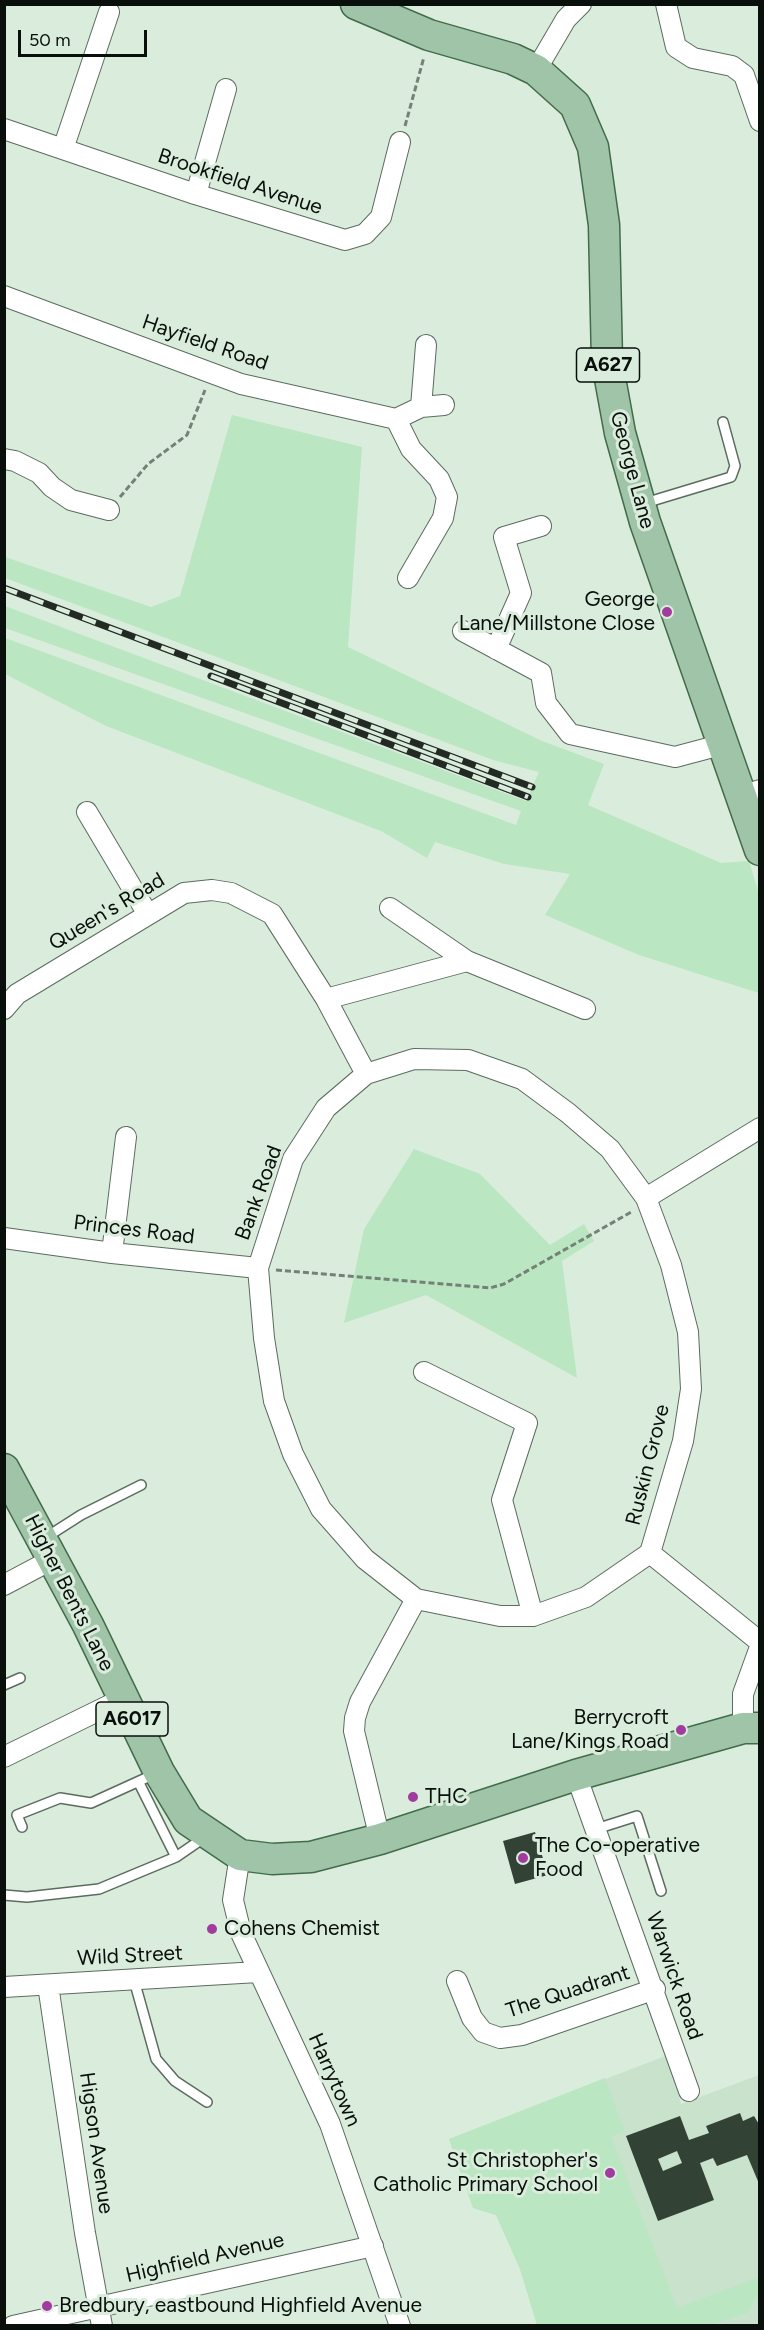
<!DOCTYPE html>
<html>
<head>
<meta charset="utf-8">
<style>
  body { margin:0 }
  #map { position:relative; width:764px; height:2330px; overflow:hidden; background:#daeddd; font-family:Figtree,sans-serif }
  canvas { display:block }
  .frame { position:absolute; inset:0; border:6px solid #090f0a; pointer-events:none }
  .scale { position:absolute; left:18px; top:30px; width:129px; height:27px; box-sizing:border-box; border:3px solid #090f0a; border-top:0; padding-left:8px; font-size:18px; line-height:21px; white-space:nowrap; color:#090f0a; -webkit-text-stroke:4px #daeddd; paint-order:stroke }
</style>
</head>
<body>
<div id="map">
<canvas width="764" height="2330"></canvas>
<div class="frame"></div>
<div class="scale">50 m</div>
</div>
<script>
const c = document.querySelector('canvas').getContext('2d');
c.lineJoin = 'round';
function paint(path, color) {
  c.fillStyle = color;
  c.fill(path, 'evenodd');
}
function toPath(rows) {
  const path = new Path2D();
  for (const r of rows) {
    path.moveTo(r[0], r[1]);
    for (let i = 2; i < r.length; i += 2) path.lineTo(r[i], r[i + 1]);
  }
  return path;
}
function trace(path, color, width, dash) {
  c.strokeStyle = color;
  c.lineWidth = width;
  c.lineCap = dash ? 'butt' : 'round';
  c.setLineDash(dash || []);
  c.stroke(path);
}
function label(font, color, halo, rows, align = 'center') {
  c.font = font + ' Figtree,sans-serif';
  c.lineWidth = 6;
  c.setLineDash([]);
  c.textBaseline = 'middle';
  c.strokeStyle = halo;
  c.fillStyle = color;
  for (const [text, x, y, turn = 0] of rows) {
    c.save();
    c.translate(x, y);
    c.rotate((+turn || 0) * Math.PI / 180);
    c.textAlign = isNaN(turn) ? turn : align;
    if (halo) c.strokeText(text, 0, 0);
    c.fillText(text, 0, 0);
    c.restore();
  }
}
paint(toPath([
  [668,2055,681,2104,759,2075,759,2325,537,2325,520,2269,496,2215,473,2208,449,2139]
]), '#c9e2cc');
paint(toPath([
  [232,415,362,447,348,647,542,741,604,764,588,805,721,863,749,861,759,894,759,993,639,955,545,915,570,874,504,864,435,842,427,858,381,831,106,726,5,674,5,638,516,825,521,811,5,628,5,606,526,801,539,772,493,760,5,578,5,557,151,607,180,596],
  [414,1149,480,1174,550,1245,584,1224,594,1241,562,1261,577,1378,426,1295,344,1323,364,1229],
  [605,2078,624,2131,611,2137,677,2308,757,2278,759,2289,749,2312,710,2325,537,2325,520,2269,496,2215,473,2208,449,2139]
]), '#bae6c1');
paint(toPath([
  [535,1832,548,1875,515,1884,503,1841],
  [740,2113,743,2121,754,2116,760,2126,760,2186,747,2155,717,2166,713,2158,700,2163,714,2200,658,2221,626,2136,680,2116,689,2140,709,2133,706,2126],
  [677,2151,682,2163,663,2171,658,2159]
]), '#324235');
const lane = toPath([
  [645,503,731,477,735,466,723,422],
  [45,1538,81,1515,141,1485],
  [4,1685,20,1678],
  [139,1783,176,1857],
  [22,1827,17,1815,60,1798,91,1803,157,1773],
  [596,1829,637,1816,661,1891],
  [4,1895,27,1897,99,1889,176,1857,205,1837],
  [134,1980,156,2059,175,2081,207,2102]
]);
const street = toPath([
  [666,4,676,47,693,58,732,66,744,75,760,121],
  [536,70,566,19,581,4],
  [4,129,195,194,345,240,365,234,381,217,400,142],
  [63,149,109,12],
  [196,194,226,89],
  [4,296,241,384,396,419,421,407,426,345],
  [421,407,444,405],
  [396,419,411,449,439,479,447,497,443,518,408,578],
  [4,459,15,461,39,473,52,487,71,500,109,510],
  [463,631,541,673,546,703,570,734,675,757,724,744],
  [496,649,521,593,504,537,541,526],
  [741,796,760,790],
  [87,812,147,913],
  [390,908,467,961,585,1009],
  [326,999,467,961],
  [4,1009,17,994,184,893,212,890,231,893,272,914,326,999,366,1074],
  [646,1198,610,1149,568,1113,522,1079,468,1060,414,1059,366,1074,326,1108,293,1159,258,1268,264,1338,274,1401,293,1454,321,1509,365,1559,416,1599,500,1616,533,1616,586,1597,650,1553,683,1441,691,1389,688,1332,671,1265,646,1198,760,1128],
  [4,1238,112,1253,258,1268],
  [112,1253,126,1137],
  [424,1372,527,1423,502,1500,533,1616],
  [650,1553,760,1642],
  [4,1585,53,1559],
  [743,1728,743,1694,760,1647],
  [4,1757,122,1699],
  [576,1775,689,2091],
  [380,1839,354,1731,355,1718,360,1702,416,1599],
  [240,1855,233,1900,241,1933,330,2124,400,2326],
  [457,1981,472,2018,483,2032,500,2038,522,2035,655,1989],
  [48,1985,85,2233,102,2326],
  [4,1987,258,1972],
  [13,2326,373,2246]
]);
const primary = toPath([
  [356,4,429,35,513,59,536,70,575,105,593,147,604,225,607,362,620,433,645,522,760,850],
  [4,1469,88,1625,159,1772,188,1820,240,1855,272,1859,311,1857,380,1839,576,1775,743,1728,760,1728]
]);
trace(lane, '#5b6c5e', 12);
trace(street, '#5b6c5e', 22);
trace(primary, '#426b4a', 33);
trace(toPath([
  [405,126,424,57],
  [120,497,148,464,187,435,205,390],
  [276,1270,490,1288,504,1284,633,1211]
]), '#758177', 3, [6, 3]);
trace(lane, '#fff', 9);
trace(street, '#fff', 20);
trace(primary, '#a0c4a7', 30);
const rail = toPath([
  [4,588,532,787],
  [211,676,528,797]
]);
trace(rail, '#232a24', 7);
trace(rail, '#daeddd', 4.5, [14]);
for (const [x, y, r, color] of [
  [667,612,6,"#a23b9e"],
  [681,1730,6,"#a23b9e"],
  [413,1797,6,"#a23b9e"],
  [523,1858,6,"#a23b9e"],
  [212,1929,6,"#a23b9e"],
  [610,2173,6,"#a23b9e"],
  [47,2306,6,"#a23b9e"]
]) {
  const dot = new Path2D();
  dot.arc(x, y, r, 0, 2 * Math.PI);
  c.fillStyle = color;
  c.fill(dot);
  trace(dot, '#daeddd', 2);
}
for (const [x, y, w] of [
  [608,365,63],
  [132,1719,72]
]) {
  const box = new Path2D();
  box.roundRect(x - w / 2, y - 17, w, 34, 4.5);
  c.fillStyle = '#daeddd';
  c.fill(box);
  trace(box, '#090f0a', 1.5);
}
label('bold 20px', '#090f0a', null, [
  ["A627",608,365],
  ["A6017",132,1719]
]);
label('21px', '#090f0a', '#daeddd', [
  ["Brookfield Avenue",240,182,18],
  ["Hayfield Road",205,343,19],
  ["George Lane",632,470,75],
  ["Queen's Road",107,912,-31],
  ["Bank Road",259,1193,-70],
  ["Princes Road",134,1230,7],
  ["Ruskin Grove",648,1465,-76],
  ["Higher Bents Lane",69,1593,63],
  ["Wild Street",130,1956,-3],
  ["Warwick Road",674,1976,71],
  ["The Quadrant",568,1992,-18],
  ["Harrytown",334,2080,66],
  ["Higson Avenue",96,2143,82],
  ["Highfield Avenue",205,2258,-13]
]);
label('21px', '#090f0a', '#daeddd', [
  ["George",655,600,"right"],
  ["Lane/Millstone Close",655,624,"right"],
  ["Berrycroft",669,1718,"right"],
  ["Lane/Kings Road",669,1742,"right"],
  ["THC",425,1797],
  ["The Co-operative",535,1846],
  ["Food",535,1870],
  ["Cohens Chemist",224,1929],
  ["St Christopher's",598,2161,"right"],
  ["Catholic Primary School",598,2185,"right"],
  ["Bredbury, eastbound Highfield Avenue",59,2306]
], 'left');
</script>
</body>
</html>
